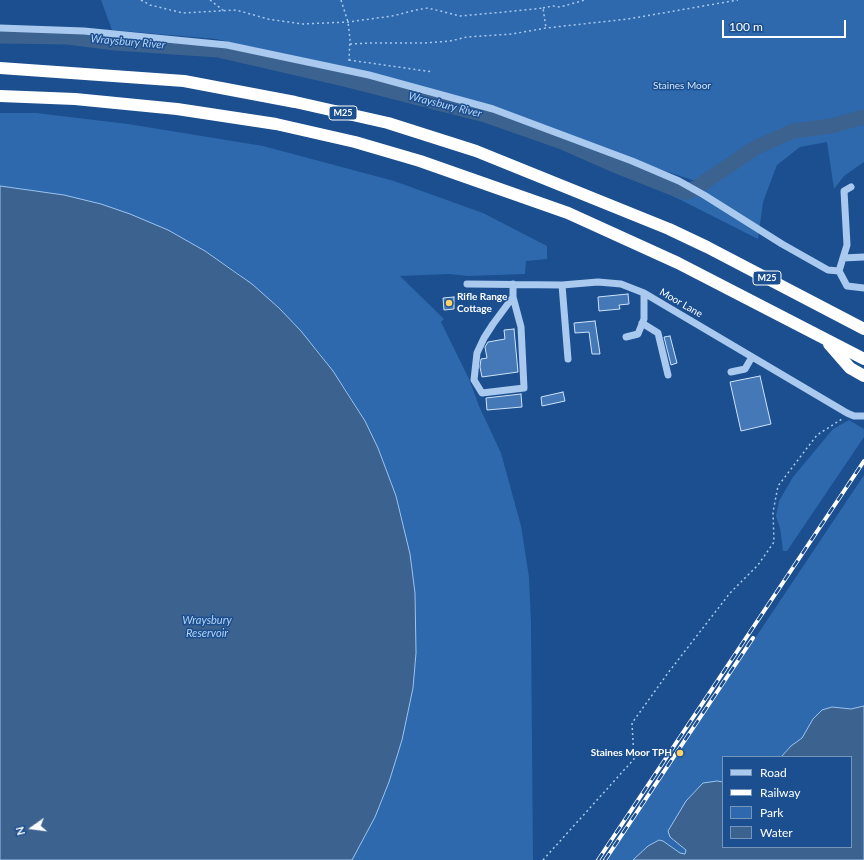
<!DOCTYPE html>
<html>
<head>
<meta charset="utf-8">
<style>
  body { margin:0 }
  #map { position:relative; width:864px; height:860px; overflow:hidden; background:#1b4f8f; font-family:Lato,sans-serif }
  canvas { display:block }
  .legend { position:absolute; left:722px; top:756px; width:130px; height:92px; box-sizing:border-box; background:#1b4f8f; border:1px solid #7695bc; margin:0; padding:5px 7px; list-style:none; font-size:12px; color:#fff }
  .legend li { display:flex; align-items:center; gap:8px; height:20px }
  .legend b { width:20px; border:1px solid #7695bc }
  .north { position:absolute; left:12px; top:808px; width:40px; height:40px; -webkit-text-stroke:3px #1b4f8f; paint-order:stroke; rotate:256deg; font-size:11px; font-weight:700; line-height:16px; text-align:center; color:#fff }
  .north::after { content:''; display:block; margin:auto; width:14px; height:18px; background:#fff; clip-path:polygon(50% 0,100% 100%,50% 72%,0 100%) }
  .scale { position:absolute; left:722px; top:20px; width:124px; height:18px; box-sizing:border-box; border:2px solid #fff; border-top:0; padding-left:5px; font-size:12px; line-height:14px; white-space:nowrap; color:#fff; -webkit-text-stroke:3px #1b4f8f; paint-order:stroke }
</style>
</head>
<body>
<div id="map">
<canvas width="864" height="860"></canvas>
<ul class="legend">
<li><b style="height:5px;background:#a9c9ee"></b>Road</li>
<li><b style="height:5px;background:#fff"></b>Railway</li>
<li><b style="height:11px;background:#2e69ad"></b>Park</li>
<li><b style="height:11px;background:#3c6290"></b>Water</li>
</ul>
<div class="north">N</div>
<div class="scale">100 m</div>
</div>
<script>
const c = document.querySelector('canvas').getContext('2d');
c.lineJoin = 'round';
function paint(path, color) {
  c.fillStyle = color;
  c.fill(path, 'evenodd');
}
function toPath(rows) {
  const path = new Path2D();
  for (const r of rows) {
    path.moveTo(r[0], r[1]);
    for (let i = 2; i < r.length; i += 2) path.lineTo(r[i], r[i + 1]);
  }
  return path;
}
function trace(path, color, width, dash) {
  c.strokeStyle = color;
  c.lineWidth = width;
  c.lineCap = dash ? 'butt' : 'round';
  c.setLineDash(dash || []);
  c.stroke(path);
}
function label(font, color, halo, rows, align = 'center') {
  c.font = font + ' Lato,sans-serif';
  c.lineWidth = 3;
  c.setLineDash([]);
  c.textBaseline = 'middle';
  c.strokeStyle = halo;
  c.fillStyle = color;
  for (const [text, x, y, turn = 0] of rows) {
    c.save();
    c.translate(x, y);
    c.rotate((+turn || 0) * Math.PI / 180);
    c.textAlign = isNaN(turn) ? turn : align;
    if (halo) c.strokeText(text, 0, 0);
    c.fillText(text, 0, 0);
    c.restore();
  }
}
paint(toPath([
  [101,0,864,0,864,162,844,176,834,189,827,142,800,147,777,165,763,202,758,239,655,187,695,181,633,160,484,104,216,39,112,30],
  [0,113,36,113,128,124,263,146,394,181,483,213,547,246,547,259,526,261,525,274,468,276,449,274,400,276,444,319,441,322,469,379,479,406,501,453,521,526,529,577,531,623,533,860,352,860,375,817,389,782,402,740,413,688,416,653,415,593,410,554,396,496,378,448,365,421,346,390,318,351,279,308,238,273,205,251,168,230,64,195,0,186],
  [849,420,864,429,864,437,787,551,783,551,780,528,776,516,779,501,793,477,833,429],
  [864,475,864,706,851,709,832,707,813,719,802,738,791,746,781,757,723,757,723,782,717,781,670,837,686,850,685,854,680,853,663,841,633,860,607,860]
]), '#2e69ad');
const water = toPath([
  [0,186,64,195,101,204,130,214,168,230,205,251,252,284,279,308,301,331,333,371,365,421,378,448,396,496,410,554,415,593,416,653,413,688,402,740,389,782,375,817,352,860,0,860,0,186],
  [864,706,864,860,633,860,648,846,659,840,663,841,680,853,685,854,686,850,670,837,668,831,686,801,703,783,717,781,723,782,723,847,851,847,851,757,781,757,791,746,802,738,813,719,822,710,832,707,851,709,864,706]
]);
paint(water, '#3c6290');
trace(water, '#9cc4f0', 1);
trace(toPath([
  [0,36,67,37,115,43,218,50,344,79,485,115,562,142,612,164,680,191,686,192,693,190,755,148,793,131,831,126,864,117]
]), '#3c6290', 15);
const building = toPath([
  [628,294,629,304,619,305,620,309,599,311,598,297,628,294],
  [454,297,454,309,444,310,443,298,454,297],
  [595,321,600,354,592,354,589,332,575,333,574,323,595,321],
  [514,329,518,372,482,377,480,367,481,359,487,358,485,347,488,342,505,339,504,330,514,329],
  [670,336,677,363,671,365,664,337,670,336],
  [760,376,771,424,741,431,730,382,760,376],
  [563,392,565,401,542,406,541,397,563,392],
  [521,394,522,407,487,410,486,398,521,394]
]);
paint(building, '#4478b7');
trace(building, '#cfe3fa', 1);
trace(toPath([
  [141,0,150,5,183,13,236,10,268,19,302,24,348,22,392,16,416,10,428,8,460,16,504,12,543,8,546,28],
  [210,0,224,11],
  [341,0,348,22,350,39,349,60,348,63],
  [543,8,553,6,560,7,585,0],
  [350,44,372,43,425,43,450,41,467,37,512,34,546,28,628,19,738,0],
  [349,60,433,72],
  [543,860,634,759,632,723,668,673,730,593,758,565,774,542,773,512,778,486,817,435,842,419]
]), '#a9c9ee', 1.5, [2, 3]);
trace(toPath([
  [0,28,84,31,227,45,369,75,493,109,632,161,679,181,704,195,782,244,828,270,839,271],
  [851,187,844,191,847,245,839,271,847,286,864,288],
  [843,258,864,257],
  [467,284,562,285,598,282,621,284,644,293,847,413,854,416,864,416],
  [513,284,513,297,521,327,524,388,482,393,474,380,477,353,484,338,493,324,513,297],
  [562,285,568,359],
  [642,323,658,333,668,375],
  [626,337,638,334,644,319,644,293],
  [731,372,745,369,752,357]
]), '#a9c9ee', 7);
trace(toPath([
  [0,68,184,81,295,102,388,123,476,151,669,229,707,247,864,329],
  [0,96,75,99,177,109,276,124,355,142,420,161,568,213,678,263,864,359],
  [829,344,850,368,864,376]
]), '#fff', 12);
const rail = toPath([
  [598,860,864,461],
  [605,860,753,638]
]);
trace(rail, '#fff', 4);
trace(rail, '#1b4f8f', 2.5, [8]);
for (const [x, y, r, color] of [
  [449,303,4,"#ffd166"],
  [680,753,4,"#ffd166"]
]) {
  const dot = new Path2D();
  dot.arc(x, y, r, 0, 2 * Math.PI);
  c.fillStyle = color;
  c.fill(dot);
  trace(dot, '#1b4f8f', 1.5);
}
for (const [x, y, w] of [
  [343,113,28],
  [767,278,28]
]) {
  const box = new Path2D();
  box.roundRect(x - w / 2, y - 7, w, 14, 3);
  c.fillStyle = '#1b4f8f';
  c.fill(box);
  trace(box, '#fff', 1);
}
label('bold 9px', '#fff', null, [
  ["M25",343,113],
  ["M25",767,278]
]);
label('10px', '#cfe3fa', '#1b4f8f', [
  ["Staines Moor",682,86]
]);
label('bold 10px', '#fff', '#1b4f8f', [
  ["Rifle Range",457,297],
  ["Cottage",457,309],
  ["Staines Moor TPH",672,753,"right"]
], 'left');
label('10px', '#fff', '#1b4f8f', [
  ["Moor Lane",681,303,30]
]);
label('italic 11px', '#b5d3f5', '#1b4f8f', [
  ["Wraysbury River",128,42,5],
  ["Wraysbury River",445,105,14],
  ["Wraysbury",207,620],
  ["Reservoir",207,633]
]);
</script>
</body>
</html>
